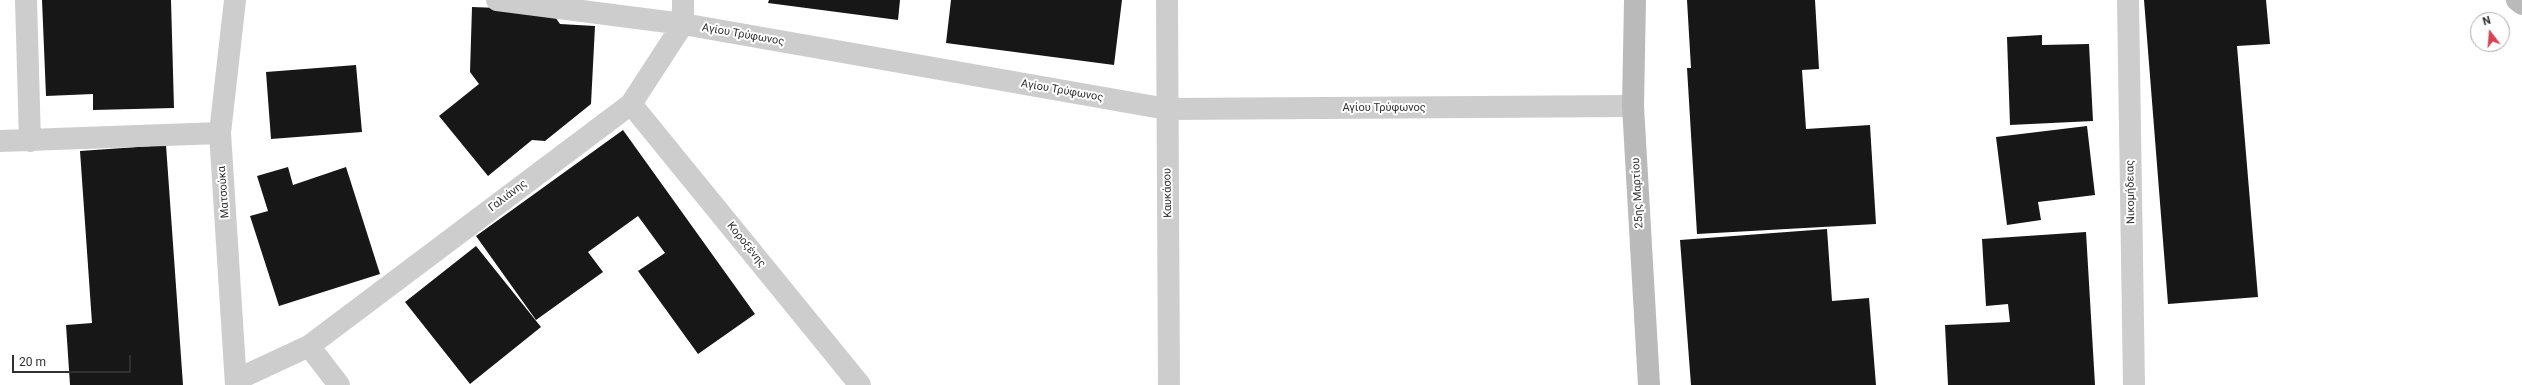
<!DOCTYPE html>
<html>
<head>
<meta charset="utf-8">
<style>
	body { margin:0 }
	#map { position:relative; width:2522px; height:385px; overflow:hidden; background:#fff; font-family:Roboto,sans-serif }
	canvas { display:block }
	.north { position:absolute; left:2470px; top:12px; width:40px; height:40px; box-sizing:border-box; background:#fff; border:1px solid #acacac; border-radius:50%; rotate:344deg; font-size:11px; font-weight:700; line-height:16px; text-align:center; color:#303030 }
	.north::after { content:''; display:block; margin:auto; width:14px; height:18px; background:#d64456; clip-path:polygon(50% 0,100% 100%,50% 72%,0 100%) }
	.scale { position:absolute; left:12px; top:355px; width:119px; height:18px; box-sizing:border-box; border:2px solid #303030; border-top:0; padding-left:5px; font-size:12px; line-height:14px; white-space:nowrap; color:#303030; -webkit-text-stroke:3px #fff; paint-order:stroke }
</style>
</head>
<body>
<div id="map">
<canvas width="2522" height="385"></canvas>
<div class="north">N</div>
<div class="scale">20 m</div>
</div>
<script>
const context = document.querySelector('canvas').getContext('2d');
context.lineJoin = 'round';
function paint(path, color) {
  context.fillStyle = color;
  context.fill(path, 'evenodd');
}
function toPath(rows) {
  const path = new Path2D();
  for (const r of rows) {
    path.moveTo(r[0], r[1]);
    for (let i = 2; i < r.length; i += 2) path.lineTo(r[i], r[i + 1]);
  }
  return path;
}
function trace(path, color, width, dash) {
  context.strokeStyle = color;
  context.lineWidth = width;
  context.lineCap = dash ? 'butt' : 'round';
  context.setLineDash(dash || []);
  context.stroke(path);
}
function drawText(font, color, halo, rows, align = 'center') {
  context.font = font + ' Roboto,sans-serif';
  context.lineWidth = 4;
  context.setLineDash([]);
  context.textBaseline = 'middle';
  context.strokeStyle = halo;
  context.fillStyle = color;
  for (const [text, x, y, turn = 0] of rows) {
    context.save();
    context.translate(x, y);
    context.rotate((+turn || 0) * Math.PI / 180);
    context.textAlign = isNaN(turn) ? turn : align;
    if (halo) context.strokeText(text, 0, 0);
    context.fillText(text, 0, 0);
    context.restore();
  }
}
const building = toPath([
	[42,0,171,0,174,108,93,110,93,94,46,96],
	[769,0,900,0,898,20,768,3],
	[951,0,1122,0,1114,65,946,43],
	[1687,0,1815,0,1819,69,1802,70,1806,129,1870,125,1876,224,1697,234,1687,68,1691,68],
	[2144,0,2266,0,2270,44,2237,46,2258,297,2168,304],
	[472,7,550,10,560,24,595,26,591,104,545,141,532,140,488,176,439,116,479,84,470,72],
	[2042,35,2042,45,2089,44,2093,121,2010,125,2007,37],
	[356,65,362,132,271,139,266,72],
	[2087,126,2095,195,2038,202,2041,220,2007,225,1996,137],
	[623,130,755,314,698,354,638,271,665,253,638,216,588,252,603,272,536,320,476,236],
	[166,145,183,385,70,385,66,325,92,323,80,151],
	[288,167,293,185,346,167,380,274,279,306,250,216,268,211,257,176],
	[1827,229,1832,301,1869,298,1876,385,1691,385,1680,240],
	[2086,232,2095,385,1948,385,1945,325,2010,322,2008,304,1986,306,1982,239],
	[476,246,541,327,470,384,405,302]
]);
const street = toPath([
	[26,0,30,141],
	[235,0,220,133,236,385],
	[497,0,683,24,1167,109,1633,106],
	[1167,0,1169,385],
	[2128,0,2134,385],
	[631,104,860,385],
	[0,141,220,133],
	[309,346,339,385],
	[236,380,309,346,631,104,683,24,683,0]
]);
const secondary = toPath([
	[1635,0,1633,106,1649,385],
	[2517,0,2522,4]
]);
const streetNames = [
	["Αγίου Τρύφωνος",743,35,10],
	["Αγίου Τρύφωνος",1062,91,10],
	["Αγίου Τρύφωνος",1384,108],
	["Ματσούκα",224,192,-94],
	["Νικομήδειας",2131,192,-91],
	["Καυκάσου",1168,193,-91],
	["25ης Μαρτίου",1638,193,-93],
	["Γαλιάνης",508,196,-37],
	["Κοροξένης",746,245,51]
];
paint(building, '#171717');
trace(street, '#cdcdcd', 22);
trace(secondary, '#bababa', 22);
drawText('11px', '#303030', '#fff', streetNames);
</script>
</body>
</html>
